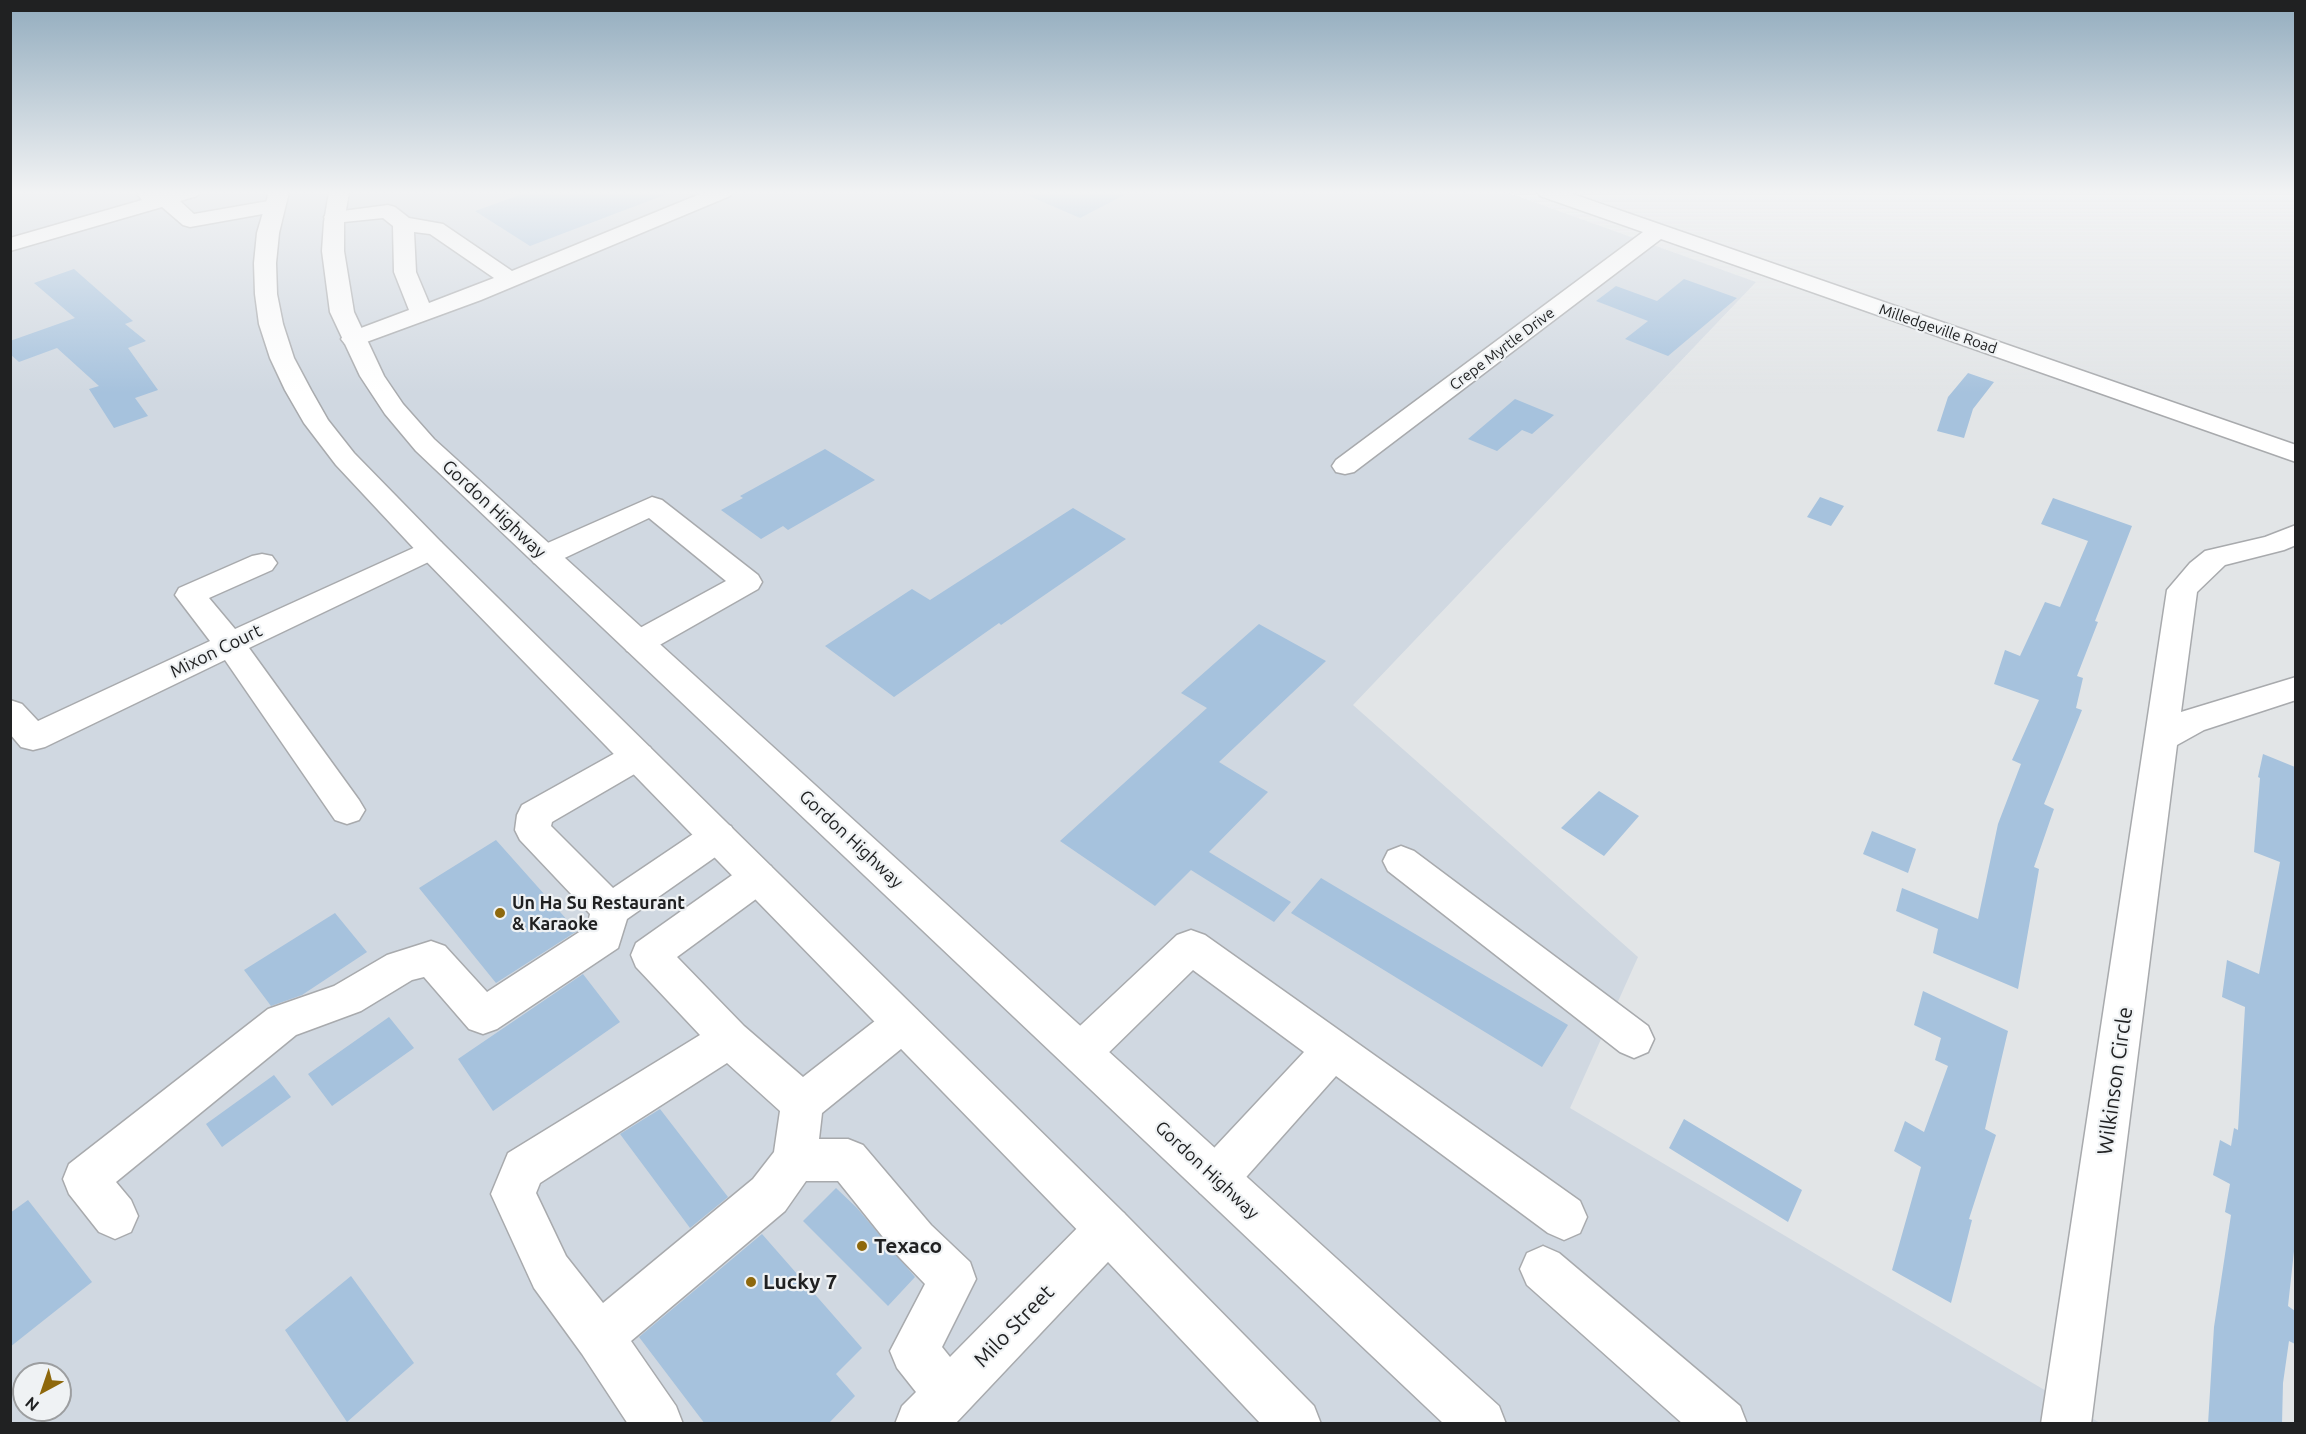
<!DOCTYPE html>
<html>
<head>
<meta charset="utf-8">
<style>
	body { margin:0 }
	#map { position:relative; width:2306px; height:1434px; overflow:hidden; background:#e2e5e7; font-family:Ubuntu,sans-serif }
	canvas { display:block }
	.frame { position:absolute; inset:0; border:12px solid #202122; pointer-events:none }
	.north { position:absolute; left:12px; top:1362px; width:60px; height:60px; box-sizing:border-box; background:#eff2f4; border:2px solid #9c9ea0; border-radius:50%; rotate:220deg; font-size:16px; font-weight:700; line-height:24px; text-align:center; color:#202122 }
	.north::after { content:''; display:block; margin:auto; width:21px; height:27px; background:#8e680c; clip-path:polygon(50% 0,100% 100%,50% 72%,0 100%) }
</style>
</head>
<body>
<div id="map">
<canvas width="2306" height="1434"></canvas>
<div class="frame"></div>
<div class="north">N</div>
</div>
<script>
const context = document.querySelector('canvas').getContext('2d');
context.lineJoin = 'round';
function paint(path, color) {
  context.fillStyle = color;
  context.fill(path, 'evenodd');
}
function toPath(rows) {
  const path = new Path2D();
  for (const r of rows) {
    path.moveTo(r[0], r[1]);
    for (let i = 2; i < r.length; i += 2) path.lineTo(r[i], r[i + 1]);
  }
  return path;
}
function trace(path, color, width, dash) {
  context.strokeStyle = color;
  context.lineWidth = width;
  context.lineCap = dash ? 'butt' : 'round';
  context.setLineDash(dash || []);
  context.stroke(path);
}
function drawText(font, color, halo, rows, align = 'center') {
  context.font = font + ' Ubuntu,sans-serif';
  context.lineWidth = 4.5;
  context.setLineDash([]);
  context.textBaseline = 'middle';
  context.strokeStyle = halo;
  context.fillStyle = color;
  for (const [text, x, y, turn = 0] of rows) {
    context.save();
    context.translate(x, y);
    context.rotate((+turn || 0) * Math.PI / 180);
    context.textAlign = isNaN(turn) ? turn : align;
    if (halo) context.strokeText(text, 0, 0);
    context.fillText(text, 0, 0);
    context.restore();
  }
}
const built = toPath([
	[10,192,1506,192,1756,282,1353,705,1638,957,1570,1108,2100,1423,11,1423],
	[24,1374,60,1374,60,1410,24,1410]
]);
const building = toPath([
	[528,192,667,192,667,194,530,246,475,211],
	[1020,192,1130,192,1080,218],
	[74,269,133,321,125,324,146,341,128,348,158,390,135,398,148,416,114,428,89,389,99,386,57,348,19,362,10,354,10,341,75,318,34,283],
	[1684,279,1737,298,1668,356,1625,339,1648,321,1596,301,1616,286,1657,301],
	[1968,373,1994,382,1973,409,1964,438,1937,431,1948,397],
	[1515,399,1554,415,1532,434,1522,430,1497,451,1468,439],
	[825,449,875,480,788,530,783,526,761,539,721,510,743,498,740,496],
	[1820,497,1844,506,1831,526,1807,517],
	[2053,498,2132,526,2095,621,2098,622,2077,676,2083,678,2076,708,2082,710,2044,804,2054,809,2034,867,2039,869,2018,989,1933,953,1938,929,1896,911,1902,888,1978,919,1998,824,2021,764,2012,760,2039,700,1994,684,2005,650,2020,656,2045,602,2060,607,2088,541,2041,524],
	[1073,508,1126,539,1001,625,999,623,894,697,825,646,912,589,930,600],
	[1259,624,1326,661,1219,762,1268,792,1209,852,1291,902,1274,922,1191,870,1155,906,1060,841,1207,708,1181,693],
	[2263,754,2295,767,2295,1242,2288,1306,2295,1311,2295,1344,2289,1341,2283,1383,2282,1424,2208,1424,2214,1327,2231,1215,2225,1212,2230,1184,2213,1175,2220,1140,2231,1146,2234,1128,2238,1130,2245,1007,2222,997,2227,960,2259,974,2280,862,2254,852,2260,778,2258,777],
	[1599,791,1639,816,1604,856,1561,828],
	[1872,831,1916,849,1908,873,1863,854],
	[496,840,577,931,496,983,419,888],
	[1321,878,1568,1025,1542,1067,1291,913],
	[335,913,367,952,302,995,271,1006,244,970],
	[583,974,620,1022,493,1111,458,1059],
	[1923,991,2008,1031,1985,1129,1996,1135,1969,1219,1972,1220,1951,1303,1892,1270,1921,1167,1894,1151,1905,1121,1924,1132,1948,1066,1935,1060,1941,1038,1914,1025],
	[389,1017,414,1048,332,1106,308,1074],
	[274,1075,291,1097,222,1147,206,1124],
	[660,1109,728,1197,690,1228,620,1134],
	[1684,1119,1802,1190,1788,1222,1669,1148],
	[836,1188,857,1208,915,1277,888,1306,803,1221],
	[28,1200,92,1282,10,1347,10,1213],
	[762,1234,862,1348,836,1374,855,1396,828,1424,705,1424,639,1337],
	[351,1276,414,1363,347,1422,285,1330]
]);
const minor = toPath([
	[140,192,200,192,197,196,180,201,194,214,274,200,281,202,284,206,281,210,274,212,190,227,183,225,162,207,10,251,10,238,142,200,138,195,140,192],
	[705,192,733,192,730,196,481,300,361,344,353,346,345,344,341,339,345,334,409,310,394,272,393,226,383,218,334,223,327,221,324,217,327,213,388,205,395,207,409,218,443,224,512,271,705,192],
	[414,232,430,234,494,278,429,303,416,272,414,232],
	[1537,192,1567,192,2296,445,2296,462,1661,239,1354,472,1345,474,1336,472,1332,466,1336,460,1643,232,1540,196,1537,192],
	[652,497,662,500,758,575,762,582,758,589,649,651,638,654,627,651,622,643,627,635,726,581,649,518,554,563,544,565,534,563,529,556,534,549,652,497],
	[2296,525,2296,545,2284,550,2225,565,2197,592,2181,712,2296,677,2296,700,2204,730,2177,745,2091,1424,2041,1424,2167,590,2190,563,2205,551,2265,537,2296,525],
	[431,540,441,542,445,549,441,556,249,648,359,800,365,810,359,820,347,824,335,820,225,660,45,747,33,750,21,747,10,734,10,700,22,704,38,721,210,641,175,595,179,588,252,556,262,554,272,556,277,563,272,570,209,598,235,629,431,540],
	[638,743,650,747,655,756,650,765,552,822,551,826,613,888,705,826,718,822,731,826,736,836,731,846,627,919,618,948,497,1029,483,1034,469,1029,424,977,412,980,361,1011,296,1035,116,1182,131,1200,138,1216,131,1232,115,1239,99,1232,69,1194,63,1179,69,1164,268,1009,334,986,387,955,431,941,445,946,487,992,587,927,590,914,520,840,515,830,517,815,522,805,626,747,638,743],
	[1401,846,1414,851,1648,1026,1654,1039,1648,1052,1634,1058,1620,1052,1388,871,1383,861,1388,851,1401,846],
	[758,862,771,866,776,877,771,888,677,957,744,1026,803,1077,889,1010,903,1005,917,1010,923,1023,917,1036,822,1113,819,1139,848,1139,863,1145,931,1225,970,1262,976,1279,942,1347,950,1357,1092,1213,1108,1206,1124,1213,1131,1229,1124,1245,955,1424,895,1424,902,1406,916,1392,897,1368,890,1351,925,1284,899,1257,838,1181,806,1181,785,1211,631,1341,676,1406,683,1424,628,1424,582,1354,534,1288,491,1194,508,1153,700,1035,636,967,631,955,636,943,745,866,758,862],
	[727,1063,780,1111,774,1152,753,1179,603,1303,566,1256,536,1193,540,1183,727,1063],
	[1191,930,1205,935,1580,1201,1587,1217,1580,1233,1564,1240,1548,1233,1336,1076,1232,1193,1216,1200,1200,1193,1194,1178,1200,1163,1304,1052,1193,970,1096,1065,1081,1071,1066,1065,1060,1052,1066,1039,1177,935,1191,930],
	[1543,1246,1559,1253,1740,1406,1747,1424,1683,1424,1527,1285,1520,1269,1527,1253,1543,1246]
]);
const highway = toPath([
	[269,192,289,192,279,233,276,263,277,294,283,324,294,358,311,390,328,420,354,453,441,542,1124,1213,1314,1406,1321,1424,1261,1424,1092,1245,421,556,336,465,304,423,285,390,270,358,259,324,255,294,254,263,257,233,269,192],
	[329,192,349,192,344,222,344,251,354,312,384,376,403,404,434,439,1499,1406,1506,1424,1444,1424,416,451,385,414,360,376,330,312,322,251,324,222,329,192]
]);
const markers = [
	[500,913,6,"#8e680c"],
	[862,1246,6,"#8e680c"],
	[751,1282,6,"#8e680c"]
];
const farStreetnames = [
	["Milledgeville Road",1938,329,19],
	["Crepe Myrtle Drive",1502,349,-37]
];
const streetNames = [
	["Gordon Highway",494,509,43],
	["Mixon Court",216,651,-26],
	["Gordon Highway",851,839,43],
	["Gordon Highway",1207,1170,43]
];
const poiNames = [
	["Un Ha Su Restaurant",512,903],
	["& Karaoke",512,924]
];
const nearStreetnames = [
	["Wilkinson Circle",2115,1081,-82],
	["Milo Street",1014,1326,-46]
];
const nearPoinames = [
	["Texaco",874,1246],
	["Lucky 7",763,1282]
];
paint(built, '#d0d8e1');
paint(building, '#a6c2dd');
trace(minor, '#a8aaad', 3);
trace(highway, '#a8aaad', 3);
paint(minor, '#fff');
paint(highway, '#fff');
const sky = context.createLinearGradient(0, 0, 0, 393);
sky.addColorStop(0, '#92acbe');
sky.addColorStop(0.49, '#f2f3f4');
sky.addColorStop(1, '#f2f3f400');
context.fillStyle = sky;
context.fillRect(0, 0, 2306, 393);
for (const [x, y, r, color] of markers) {
  const dot = new Path2D();
  dot.arc(x, y, r, 0, 2 * Math.PI);
  context.fillStyle = color;
  context.fill(dot);
  trace(dot, '#eff2f4', 2);
}
drawText('15px', '#202122', '#eff2f4', farStreetnames);
drawText('18px', '#202122', '#eff2f4', streetNames);
drawText('bold 18px', '#202122', '#eff2f4', poiNames, 'left');
drawText('21px', '#202122', '#eff2f4', nearStreetnames);
drawText('bold 21px', '#202122', '#eff2f4', nearPoinames, 'left');
</script>
</body>
</html>
